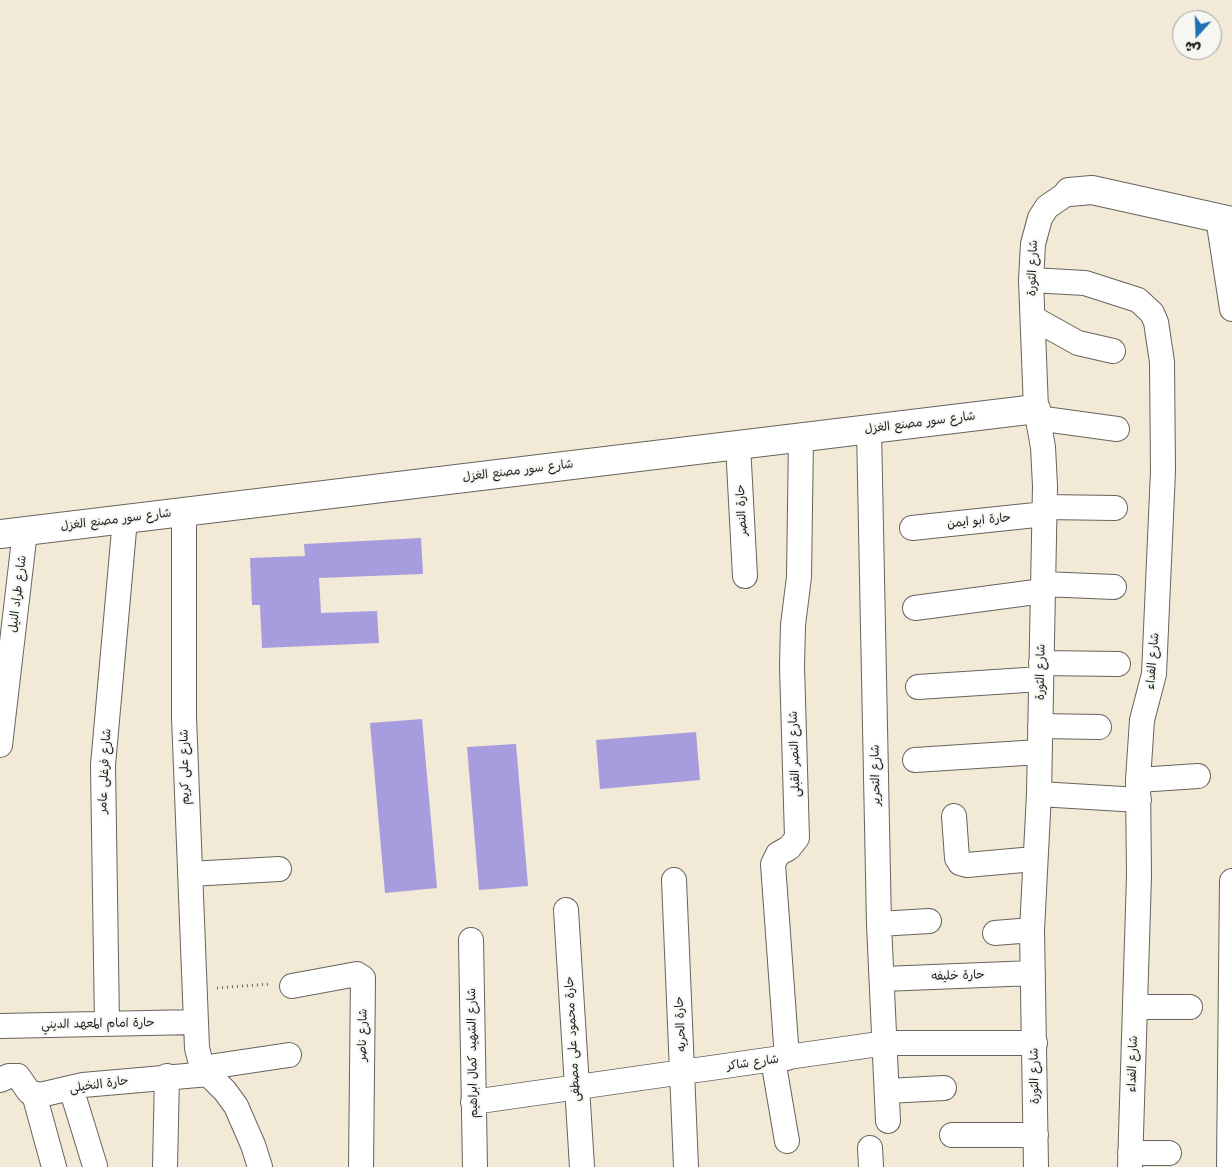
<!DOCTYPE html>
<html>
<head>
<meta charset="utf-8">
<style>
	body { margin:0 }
	#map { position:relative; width:1232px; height:1167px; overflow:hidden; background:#f2e9d6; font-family:"Shantell Sans","Playpen Sans Arabic",sans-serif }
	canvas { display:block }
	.north { position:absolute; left:1172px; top:10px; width:50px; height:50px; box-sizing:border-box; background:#f6f6f2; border:1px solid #9f9f9c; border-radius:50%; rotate:200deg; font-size:14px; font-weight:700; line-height:20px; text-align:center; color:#1c1c1c }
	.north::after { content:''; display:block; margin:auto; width:18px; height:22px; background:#1f6fb2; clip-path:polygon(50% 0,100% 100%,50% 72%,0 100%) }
</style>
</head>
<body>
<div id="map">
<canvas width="1232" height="1167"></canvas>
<div class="north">ش</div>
</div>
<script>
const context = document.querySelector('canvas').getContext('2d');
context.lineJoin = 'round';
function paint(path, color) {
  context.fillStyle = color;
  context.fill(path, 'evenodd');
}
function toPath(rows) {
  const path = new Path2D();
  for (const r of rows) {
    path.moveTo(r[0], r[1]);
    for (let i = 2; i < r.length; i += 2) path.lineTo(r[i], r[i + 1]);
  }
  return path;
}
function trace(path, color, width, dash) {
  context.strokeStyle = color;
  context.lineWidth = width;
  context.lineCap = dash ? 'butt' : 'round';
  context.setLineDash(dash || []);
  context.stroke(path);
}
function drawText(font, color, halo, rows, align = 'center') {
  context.font = font + ' "Shantell Sans","Playpen Sans Arabic",sans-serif';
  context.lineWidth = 4;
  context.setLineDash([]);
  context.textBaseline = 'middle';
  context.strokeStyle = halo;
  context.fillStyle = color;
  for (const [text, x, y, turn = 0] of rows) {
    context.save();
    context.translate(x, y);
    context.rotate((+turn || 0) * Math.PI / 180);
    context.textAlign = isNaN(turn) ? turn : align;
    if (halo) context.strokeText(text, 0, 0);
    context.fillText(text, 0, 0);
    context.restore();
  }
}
const building = toPath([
	[421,538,423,574,319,578,321,613,377,611,379,643,262,648,260,605,252,605,250,558,305,556,304,544],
	[422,719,437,888,385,893,370,723],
	[696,732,700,780,600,789,596,740],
	[516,744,528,886,479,890,467,747]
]);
const path = toPath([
	[217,988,270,984]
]);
const minor = toPath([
	[1218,218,1232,309],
	[1031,280,1085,283,1138,300,1152,313,1156,322,1162,362,1163,471,1154,674,1142,720,1138,780,1139,876,1130,1167],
	[1033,318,1078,343,1113,351],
	[1037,418,1117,429],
	[869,429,879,924,888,1121],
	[738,445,745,576],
	[1045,507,1115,508],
	[184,512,184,717,197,1048,202,1068,225,1091,236,1106,253,1145,260,1167],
	[912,528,1045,514],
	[1043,584,1114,587],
	[915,608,1043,591],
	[1041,663,1118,664],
	[918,687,1041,679],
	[1040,726,1099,727],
	[0,745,25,531],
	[915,760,1039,752],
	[1138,780,1198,776],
	[1039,794,1139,800],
	[954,816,957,858,960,863,967,865,1034,859],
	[190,874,279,869],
	[674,880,686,1167],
	[566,910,582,1167],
	[879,924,929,921],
	[995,933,1032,930],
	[471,940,475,1167],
	[883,979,1033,973],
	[292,986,357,974,363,978,361,1167],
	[1135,1007,1190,1007],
	[107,1024,103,765,125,519],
	[0,1026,196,1022],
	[787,1058,773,864,778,854,789,848,797,838,792,666,793,625,799,577,801,438],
	[773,1060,787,1141],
	[202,1068,289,1055],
	[0,1080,9,1076,18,1076,29,1092,40,1095,83,1085,209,1074],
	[71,1088,95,1166],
	[887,1091,944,1088],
	[34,1094,54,1167],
	[473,1102,886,1043,1035,1043],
	[952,1135,1036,1135],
	[870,1148,871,1167],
	[1130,1153,1169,1153],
	[165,1167,167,1076],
	[1036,1167,1032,930,1039,794,1045,486,1043,447,1036,409,1031,280,1033,244,1040,218,1047,207,1069,192],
	[1229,1167,1232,881]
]);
const tertiary = toPath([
	[1069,192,1092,190,1232,221],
	[0,534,1036,409]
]);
const streetNames = [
	["شارع الثورة",1033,268,-88],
	["شارع سور مصنع الغزل",920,423,-7],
	["شارع سور مصنع الغزل",518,471,-7],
	["حارة النصر",742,510,-93],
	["شارع سور مصنع الغزل",116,520,-7],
	["حارة ابو ايمن",979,521,-6],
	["شارع طراد النيل",18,594,-83],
	["شارع الفداء",1153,661,-85],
	["شارع الثورة",1041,672,-89],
	["شارع النصر القبلى",795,754,-92],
	["شارع على كريم",185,767,-91],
	["شارع فرغلى عامر",105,771,-87],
	["شارع التحرير",876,775,-91],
	["حارة خليفه",958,976,-2],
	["حارة امام المعهد الديني",98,1024,-1],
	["حارة الحريه",681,1024,-93],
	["شارع ناصر",363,1035,-89],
	["حارة محمود على مصطفى",573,1039,-93],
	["شارع الشهيد كمال ابراهيم",473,1053,-91],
	["شارع شاكر",753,1063,-8],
	["شارع الفداء",1133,1064,-88],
	["شارع الثورة",1035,1076,-91],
	["حارة النخيلى",99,1085,-8]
];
paint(building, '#a79cde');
trace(minor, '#67645d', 26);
trace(tertiary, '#67645d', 30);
trace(path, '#67645d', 3, [1, 4]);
trace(minor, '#fff', 24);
trace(tertiary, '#fff', 28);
drawText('12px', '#1c1c1c', '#f6f6f2', streetNames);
</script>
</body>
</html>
